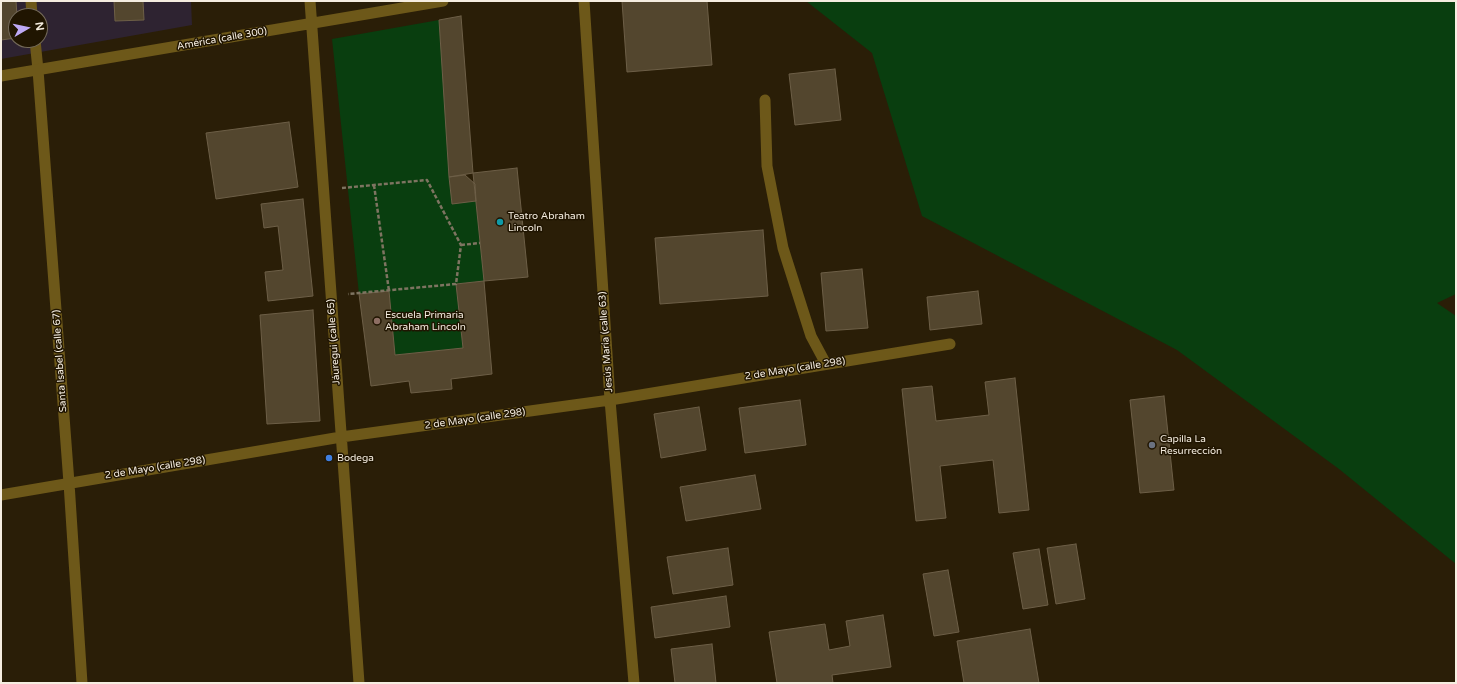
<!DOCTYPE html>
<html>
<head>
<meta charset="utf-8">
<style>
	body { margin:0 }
	#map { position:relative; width:1457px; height:684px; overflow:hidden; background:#2a1e07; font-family:"Varela Round",sans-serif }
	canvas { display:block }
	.frame { position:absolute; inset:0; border:2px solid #f5ede0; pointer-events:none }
	.north { position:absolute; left:8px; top:8px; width:40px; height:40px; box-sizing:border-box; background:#201501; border:1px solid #756b5a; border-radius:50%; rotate:81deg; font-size:11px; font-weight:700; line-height:16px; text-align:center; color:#f5ede0 }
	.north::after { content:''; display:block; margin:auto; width:14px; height:18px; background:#bea9f5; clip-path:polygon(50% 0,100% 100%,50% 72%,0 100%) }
</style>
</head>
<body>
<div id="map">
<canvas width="1457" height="684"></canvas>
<div class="frame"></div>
<div class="north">N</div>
</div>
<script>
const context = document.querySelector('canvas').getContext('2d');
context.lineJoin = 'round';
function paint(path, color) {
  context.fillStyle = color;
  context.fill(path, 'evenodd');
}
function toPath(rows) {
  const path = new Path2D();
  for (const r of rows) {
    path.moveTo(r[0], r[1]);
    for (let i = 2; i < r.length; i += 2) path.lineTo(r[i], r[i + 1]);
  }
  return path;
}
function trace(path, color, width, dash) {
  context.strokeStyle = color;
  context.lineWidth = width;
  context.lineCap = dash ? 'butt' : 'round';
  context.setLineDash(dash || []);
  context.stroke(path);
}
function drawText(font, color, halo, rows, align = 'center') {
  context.font = font + ' "Varela Round",sans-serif';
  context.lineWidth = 3;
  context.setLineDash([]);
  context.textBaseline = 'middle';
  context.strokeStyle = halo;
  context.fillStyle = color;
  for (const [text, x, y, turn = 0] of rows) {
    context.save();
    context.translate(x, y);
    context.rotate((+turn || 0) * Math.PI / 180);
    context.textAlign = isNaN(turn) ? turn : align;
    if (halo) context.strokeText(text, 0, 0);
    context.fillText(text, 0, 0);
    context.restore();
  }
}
const medical = toPath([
	[1,1,191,1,192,25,1,59],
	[16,16,40,16,40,40,16,40]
]);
const green = toPath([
	[806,1,1456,1,1456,294,1437,303,1456,316,1456,564,1339,469,1177,350,922,216,872,53],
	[439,20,452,204,476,201,484,281,456,284,463,348,395,355,389,291,359,294,332,39]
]);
const building = toPath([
	[1,1,16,1,17,16,16,16,16,38,1,40,1,1],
	[114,1,143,1,144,20,115,21,114,1],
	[622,1,707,1,712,65,627,72,622,1],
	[461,16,473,173,449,177,439,20,461,16],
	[835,69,841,120,795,125,789,74,835,69],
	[289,122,298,187,216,199,206,133,289,122],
	[517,168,528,277,484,281,473,173,517,168],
	[465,175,475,184,476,201,452,204,449,177,465,175],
	[303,199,313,296,268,301,265,272,283,270,278,226,264,228,261,204,303,199],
	[763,230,768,296,660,304,655,238,763,230],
	[862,269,868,328,826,331,821,273,862,269],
	[484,281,492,374,451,379,452,389,411,393,409,381,371,386,359,294,389,291,395,355,463,348,456,284,484,281],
	[978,291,982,324,930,330,927,297,978,291],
	[313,310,320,421,267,424,260,315,313,310],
	[1015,378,1029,510,999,513,993,460,940,466,946,518,916,521,902,389,932,386,936,421,989,415,985,382,1015,378],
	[1164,396,1174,490,1140,493,1130,400,1164,396],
	[800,400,806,445,745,453,739,408,800,400],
	[699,407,706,450,661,458,654,414,699,407],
	[755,475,761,509,686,521,680,487,755,475],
	[1076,544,1085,599,1056,604,1047,548,1076,544],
	[728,548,733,585,673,594,667,557,728,548],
	[1039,549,1048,605,1023,609,1013,553,1039,549],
	[948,570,959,632,934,636,923,574,948,570],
	[726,596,730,627,655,638,651,607,726,596],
	[883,615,891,667,832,675,833,683,777,683,769,632,825,624,829,650,850,646,846,621,883,615],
	[1030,629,1039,683,964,683,957,641,1030,629],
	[712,644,716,683,675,683,671,649,712,644]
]);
const path = toPath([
	[374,185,389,291],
	[342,188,427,180,461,245,456,284,348,294],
	[461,245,480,243]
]);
const service = toPath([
	[31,1,32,16],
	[35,40,38,70]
]);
const minor = toPath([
	[310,1,359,683],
	[584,1,610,400,634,683],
	[38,70,69,483,82,683],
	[1,76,443,1],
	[765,100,767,166,783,248,811,336,826,364],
	[1,495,341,437,610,400,950,344]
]);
const markers = [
	[500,222,4,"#0f9aa8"],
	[377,321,4,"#8d6e63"],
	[1152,445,4,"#6b7280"],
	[329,458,4,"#3f7fe0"]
];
const streetNames = [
	["América (calle 300)",222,39,-10],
	["Jáuregui (calle 65)",334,342,-94],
	["Jesús María (calle 63)",606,342,-94],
	["Santa Isabel (calle 67)",60,361,-94],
	["2 de Mayo (calle 298)",795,369,-9],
	["2 de Mayo (calle 298)",475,419,-8],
	["2 de Mayo (calle 298)",155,468,-9]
];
const poiNames = [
	["Teatro Abraham",508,216],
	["Lincoln",508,228],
	["Escuela Primaria",385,315],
	["Abraham Lincoln",385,327],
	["Capilla La",1160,439],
	["Resurrección",1160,451],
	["Bodega",337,458]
];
paint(medical, '#2e2331');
paint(green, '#093e0f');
paint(building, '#53462e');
trace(building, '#6d5f47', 1);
trace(path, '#7e7461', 2.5, [4, 2]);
trace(service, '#6d5819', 11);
trace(minor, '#6d5819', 11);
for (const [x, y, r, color] of markers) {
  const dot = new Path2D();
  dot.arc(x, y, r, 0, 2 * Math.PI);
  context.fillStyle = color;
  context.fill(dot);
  trace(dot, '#201501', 1.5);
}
drawText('10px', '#f5ede0', '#201501', streetNames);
drawText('10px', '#f5ede0', '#201501', poiNames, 'left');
</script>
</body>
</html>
